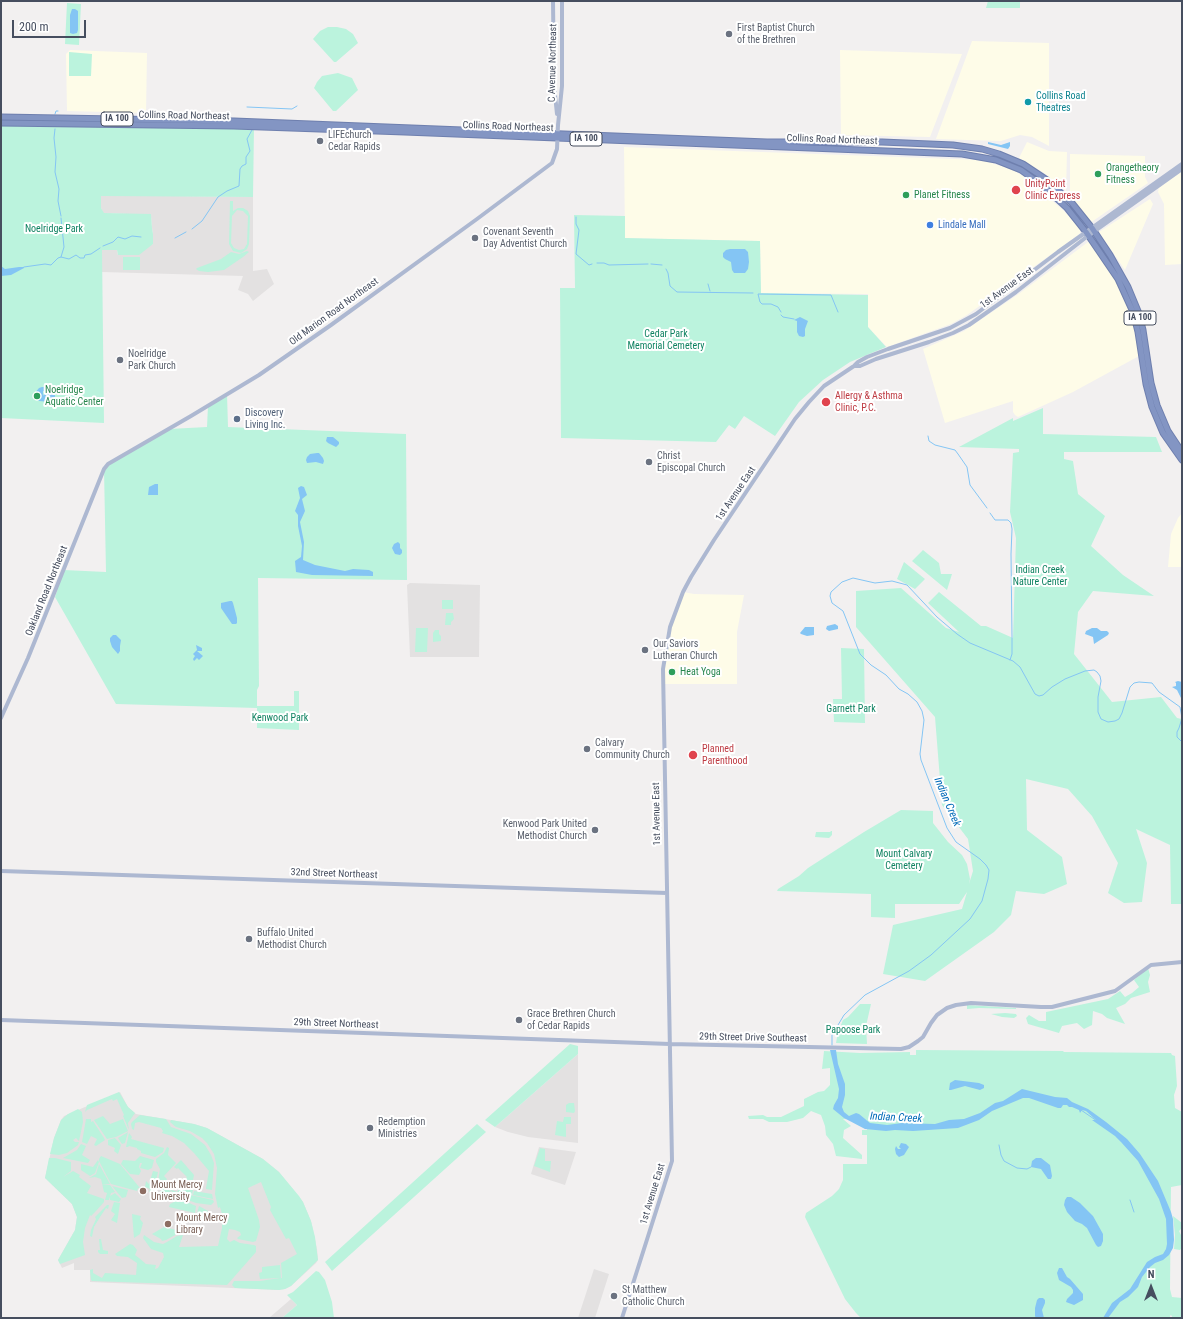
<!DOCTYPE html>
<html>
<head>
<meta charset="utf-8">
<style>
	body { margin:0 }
	#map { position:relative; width:1183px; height:1319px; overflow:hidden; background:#f2f0f0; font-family:"Roboto Condensed",sans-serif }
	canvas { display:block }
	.frame { position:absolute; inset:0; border:2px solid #464e5f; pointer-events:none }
	.north { position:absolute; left:1131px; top:1267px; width:40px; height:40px; -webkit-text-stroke:3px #fff; paint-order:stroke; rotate:0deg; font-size:11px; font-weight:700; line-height:16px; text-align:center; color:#464e5f }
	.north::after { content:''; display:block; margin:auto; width:14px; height:18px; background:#464e5f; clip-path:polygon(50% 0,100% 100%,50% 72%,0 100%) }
	.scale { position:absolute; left:12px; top:20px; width:74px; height:18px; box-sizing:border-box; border:2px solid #464e5f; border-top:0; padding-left:5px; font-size:12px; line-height:14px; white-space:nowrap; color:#464e5f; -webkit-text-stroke:3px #fff; paint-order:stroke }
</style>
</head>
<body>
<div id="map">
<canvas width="1183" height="1319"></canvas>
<div class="frame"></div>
<div class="north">N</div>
<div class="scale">200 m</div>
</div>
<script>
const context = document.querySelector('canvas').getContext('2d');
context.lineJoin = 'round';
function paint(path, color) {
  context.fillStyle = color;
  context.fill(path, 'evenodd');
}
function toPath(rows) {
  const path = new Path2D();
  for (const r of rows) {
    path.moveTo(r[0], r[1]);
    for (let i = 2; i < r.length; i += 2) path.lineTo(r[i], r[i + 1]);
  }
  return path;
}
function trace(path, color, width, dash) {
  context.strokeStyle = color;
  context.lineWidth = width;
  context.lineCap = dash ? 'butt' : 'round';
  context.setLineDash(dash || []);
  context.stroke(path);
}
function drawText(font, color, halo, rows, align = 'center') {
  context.font = font + ' "Roboto Condensed",sans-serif';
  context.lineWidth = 4;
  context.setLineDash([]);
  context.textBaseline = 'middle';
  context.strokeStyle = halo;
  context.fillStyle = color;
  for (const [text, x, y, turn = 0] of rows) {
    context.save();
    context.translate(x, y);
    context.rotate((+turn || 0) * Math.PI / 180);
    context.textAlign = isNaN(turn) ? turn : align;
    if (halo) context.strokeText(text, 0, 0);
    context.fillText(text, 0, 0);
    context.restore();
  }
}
const commercial = toPath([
	[972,41,1049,43,1049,146,1032,137,1020,135,1001,141,936,139],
	[70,50,147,53,146,113,67,111,66,54],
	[840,50,962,54,930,137,841,135],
	[1027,142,1049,151,1067,152,1066,191,1044,173,1019,158],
	[624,147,982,160,1013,170,1026,178,1064,211,1080,229,1080,233,1078,235,967,315,951,324,887,347,868,327,868,294,761,293,760,241,625,238],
	[1070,154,1145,156,1145,177,1148,183,1090,223,1070,198],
	[1182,171,1182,264,1165,265,1164,204,1158,192,1159,188],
	[1150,199,1153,204,1125,270,1099,232],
	[1088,242,1091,243,1112,272,1121,289,1130,311,1133,323,1139,356,1073,392,1018,417,1015,415,1013,412,1013,401,945,423,923,349,964,331,1020,293],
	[1182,513,1182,567,1168,567,1171,534,1178,518],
	[683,592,694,594,744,595,737,632,737,684,663,684,667,640]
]);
const education = toPath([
	[101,195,253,197,253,271,267,269,274,284,253,301,248,294,238,290,243,276,102,272,102,250,117,250,118,255,153,244,153,234,152,228,151,215,103,213,101,208],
	[410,583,480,585,479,657,410,657,407,585],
	[578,1054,578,1143,528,1137,508,1132,495,1127],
	[120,1092,128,1107,136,1114,194,1124,207,1128,263,1159,279,1172,303,1202,311,1221,317,1249,318,1260,316,1263,291,1286,285,1289,279,1290,90,1282,90,1270,74,1270,74,1263,62,1268,58,1260,75,1230,77,1217,72,1204,45,1178,54,1138,61,1120,64,1116],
	[539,1147,576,1152,565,1185,531,1174],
	[594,1269,609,1274,595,1318,578,1318],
	[291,1299,297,1305,282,1318,269,1318]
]);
const green = toPath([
	[988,1,1020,1,1020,8,986,8],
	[67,3,81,4,79,45,65,44],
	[328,27,337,27,346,29,353,34,358,43,336,62,334,62,313,39,320,31],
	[69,52,92,54,91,76,69,76],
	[338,73,352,78,358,90,336,111,333,111,314,88,317,82,322,76],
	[1,123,254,127,253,197,101,196,101,208,104,213,151,214,152,228,153,234,153,244,139,255,118,255,117,250,102,250,104,423,1,418],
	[230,201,233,201,233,211,238,208,243,208,248,211,250,216,249,244,247,249,241,253,233,251,229,244],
	[237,210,243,211,248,216,247,244,244,249,239,250,234,248,231,243,232,216],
	[574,215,625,216,625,238,760,241,761,293,868,295,868,327,886,347,850,362,823,380,799,402,775,436,744,416,735,429,729,425,716,442,561,438,560,288,575,288],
	[247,251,249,252,243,257,224,270,208,272,199,271,196,269,197,268,221,259,231,252,239,254],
	[123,257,140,257,140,270,123,270],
	[227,394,228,427,406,434,407,580,258,578,259,686,257,690,257,706,294,706,294,691,299,691,299,730,257,728,257,708,116,704,55,597,64,570,106,572,104,469,108,464,169,429,207,427,208,406],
	[1043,408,1043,434,1156,437,1162,452,1064,452,1064,459,1073,461,1078,494,1105,516,1091,546,1123,575,1154,596,1093,591,1078,612,1074,654,1112,702,1161,697,1177,718,1182,719,1182,904,1171,904,1170,845,1136,829,1147,863,1142,902,1124,903,1108,893,1118,863,1092,816,1068,789,1026,779,1027,830,1062,857,1067,884,1044,894,1016,891,1011,915,994,932,925,981,883,974,893,925,962,909,967,892,959,904,895,904,895,918,871,917,871,894,777,891,778,889,799,876,808,868,864,832,901,810,933,811,933,823,948,842,962,855,967,864,970,879,969,884,973,871,968,839,942,805,935,717,856,627,856,591,901,588,946,628,959,632,928,603,939,592,981,626,986,626,1013,638,1016,538,1010,512,1013,453,1019,452,1019,449,959,447,1013,418,1013,421],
	[923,550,939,563,941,574,952,574,947,590,912,561],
	[904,562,925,579,915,589,897,579],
	[442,600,453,600,453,609,442,609],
	[446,613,453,613,454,619,451,622,451,625,445,625],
	[416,628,428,628,427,652,415,652],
	[435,630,439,630,439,634,441,636,441,641,433,642,433,633],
	[841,648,864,649,865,723,834,722,833,699,842,699],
	[831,831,832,831,832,835,829,838,815,837,816,832,830,832],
	[1148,968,1150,975,1148,982,1150,992,1131,998,1125,1004,1116,1008,1125,1024,1107,1018,1102,1014,1093,1011,1092,1025,1084,1029,1077,1023,1062,1026,1059,1033,1028,1024,1026,1018,1029,1015,1039,1021,1046,1021,1046,1012,1108,999,1120,991,1125,997,1132,993,1139,987,1134,980],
	[860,1004,871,1004,866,1026,867,1044,836,1043,838,1032,843,1020,848,1017],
	[967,1005,1016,1008,1016,1009,979,1008,967,1009],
	[1005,1013,1016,1014,1017,1016,1014,1018,1002,1017,991,1014],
	[570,1044,578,1046,578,1054,495,1127,485,1120],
	[916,1050,1063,1051,1064,1052,1171,1053,1172,1055,1175,1056,1177,1086,1174,1095,1175,1108,1182,1112,1182,1185,1171,1187,1171,1183,1170,1289,1172,1297,1182,1298,1182,1318,1173,1318,1171,1315,1170,1316,1170,1318,861,1318,856,1313,845,1299,805,1217,806,1213,832,1196,839,1189,843,1180,843,1164,867,1164,867,1135,862,1135,862,1130,867,1130,867,1120,843,1119,851,1126,844,1130,843,1138,862,1155,862,1159,836,1156,833,1144,826,1135,825,1126,821,1115,811,1111,803,1118,787,1122,769,1122,763,1119,749,1119,748,1116,763,1115,767,1117,781,1117,804,1106,804,1099,818,1092,824,1091,830,1085,830,1068,822,1069,824,1051,860,1053,910,1052,910,1055,916,1055],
	[119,1092,128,1107,135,1113,128,1123,129,1130,123,1116,124,1115,117,1099,113,1101,112,1099,87,1110,85,1112,87,1105],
	[569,1103,574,1103,575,1111,574,1113,566,1112,566,1105],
	[78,1109,82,1112,83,1122,79,1141,76,1138,73,1140,75,1142,79,1142,78,1145,67,1153,59,1155,50,1154,54,1138,61,1120,68,1114],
	[140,1115,166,1119,171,1127,191,1134,205,1145,211,1155,214,1163,212,1190,206,1189,206,1188,209,1171,194,1153,184,1143,172,1136,162,1133,163,1131,161,1128,139,1122,135,1123,134,1130,132,1129,131,1124,132,1122],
	[103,1116,110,1124,123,1119,128,1131,116,1137,107,1139,94,1120],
	[564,1117,571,1117,571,1124,566,1124,566,1137,555,1135,557,1121,563,1122],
	[86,1119,91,1119,91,1122,93,1121,104,1138,105,1140,96,1146,94,1145,97,1139,91,1136,87,1144,82,1142],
	[171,1120,194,1124,207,1128,263,1159,279,1172,299,1196,303,1202,311,1221,315,1237,318,1260,291,1286,285,1289,279,1290,235,1288,232,1285,234,1281,260,1281,280,1278,260,1279,259,1273,262,1272,262,1267,280,1265,281,1278,282,1278,281,1263,297,1254,289,1238,286,1239,270,1210,271,1207,261,1182,248,1188,259,1220,260,1227,256,1241,253,1242,238,1239,237,1238,241,1235,240,1232,235,1230,229,1229,227,1239,230,1242,234,1240,240,1243,254,1245,256,1246,256,1252,227,1285,148,1283,92,1281,91,1280,90,1270,93,1269,93,1273,102,1278,105,1273,136,1275,137,1263,128,1257,117,1256,115,1254,130,1244,133,1245,137,1250,135,1255,139,1258,146,1264,156,1265,155,1269,158,1268,164,1257,163,1253,151,1249,143,1238,144,1235,154,1242,163,1244,167,1242,177,1236,183,1235,179,1247,218,1246,222,1228,222,1214,220,1207,218,1208,215,1194,217,1168,214,1154,207,1143,202,1138,190,1131,176,1127,170,1122],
	[477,1124,486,1132,332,1271,325,1262],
	[128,1132,125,1143,122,1144,118,1138],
	[129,1133,132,1137,131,1139,164,1148,163,1152,155,1157,141,1153,141,1151,137,1149,137,1148,129,1146,128,1147,126,1147],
	[115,1138,121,1145,118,1154,114,1151,115,1148,108,1145,108,1140],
	[81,1144,86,1146,82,1155,90,1160,88,1163,63,1158,77,1150],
	[167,1147,169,1148,168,1155,176,1163,164,1176,167,1179,165,1182,169,1186,157,1187,160,1169,156,1162,156,1159,164,1153],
	[540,1148,545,1149,545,1161,551,1161,550,1172,534,1166],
	[101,1156,120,1164,140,1188,138,1188,137,1191,111,1184,99,1161,99,1159],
	[140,1156,154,1160,152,1168,148,1170,140,1168,142,1163,140,1163,139,1167,141,1171,139,1175,130,1174,121,1164,123,1160,135,1161],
	[49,1158,55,1158,71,1162,71,1171,63,1177,73,1171,80,1175,79,1177,91,1186,87,1193,104,1199,104,1202,96,1211,91,1216,90,1215,85,1228,83,1242,85,1255,60,1264,58,1260,75,1230,77,1217,72,1204,45,1178],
	[98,1160,99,1162,95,1173,90,1176,81,1170,81,1164,93,1167],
	[181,1160,194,1175,191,1190,193,1190,192,1195,184,1193,176,1195,169,1189,177,1192,179,1189,179,1186,187,1177,178,1168,177,1169,174,1167],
	[99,1164,110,1184,102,1184,110,1185,115,1192,111,1193,109,1200,105,1200,107,1193,104,1192,101,1179,95,1177,89,1178,96,1174],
	[153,1171,158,1172,154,1190,151,1192,149,1192,150,1189,145,1187,146,1181,149,1184],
	[112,1186,128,1190,126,1197,122,1198],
	[160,1188,167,1188,175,1196,169,1199,159,1197,161,1193,159,1193,163,1189],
	[194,1191,212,1194,213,1199,193,1195],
	[115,1193,121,1199,119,1202,110,1200,110,1196],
	[186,1194,213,1200,214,1202,211,1205,196,1203,177,1196],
	[180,1199,196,1206,195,1213,169,1207,170,1204,174,1202,175,1200],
	[114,1202,120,1203,117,1223,111,1220,115,1214,111,1211],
	[107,1205,109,1205,108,1209,106,1208,100,1217,94,1227,92,1237,90,1236,91,1230,96,1219,95,1217],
	[199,1206,208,1211,208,1213,206,1213,204,1219,196,1217],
	[132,1214,141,1216,140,1219,143,1223,140,1234,134,1238],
	[1173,1216,1182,1223,1182,1228,1179,1231,1182,1237,1182,1248,1180,1250,1174,1249,1175,1235],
	[164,1227,189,1233,189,1235,179,1233,166,1240,162,1241,161,1239,152,1234],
	[99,1239,101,1239,103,1250,108,1251,108,1254,100,1254,98,1252,98,1250,100,1250],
	[316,1271,319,1272,325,1280,332,1302,334,1318,282,1318,297,1305,287,1295,293,1292]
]);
const water = toPath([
	[72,9,75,9,78,11,78,30,77,33,73,34,70,33,70,15],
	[988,142,1001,145,1010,142,1010,146,1008,149,988,144],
	[730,249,745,249,748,252,749,262,748,269,745,273,734,273,732,270,731,262,725,259,723,257,723,253,726,250],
	[1,266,5,269,19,267,24,267,24,268,11,275,1,276],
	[800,317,808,321,805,329,805,336,803,337,799,336,797,332,797,321,794,320],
	[42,387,47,387,47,391,43,391,43,396,44,394,55,394,55,399,51,399,51,402,39,401,35,397,35,393,39,388],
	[327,437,333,437,339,442,339,444,336,447,328,443,326,441],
	[317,453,319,453,323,458,324,461,323,464,316,462,307,463,306,460,307,457,310,454],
	[155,484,158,484,158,495,148,495,149,487],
	[301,486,304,487,307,495,302,499,305,511,300,522,304,542,303,560,315,565,345,571,353,569,369,570,373,572,373,576,312,575,296,572,295,561,301,557,302,546,298,526,298,515,295,511,300,498,298,488],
	[398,542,400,544,400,548,402,550,402,553,400,555,395,554,392,548,394,544],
	[230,601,232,601,233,603,237,618,237,623,236,624,232,624,221,608,221,603],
	[835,624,838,626,838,629,829,631,826,629,827,626],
	[805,627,814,627,814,635,807,636,801,634,800,633],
	[1092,628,1097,628,1101,631,1107,631,1109,633,1108,635,1094,644,1093,637,1085,634,1086,631],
	[113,635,116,635,121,640,120,646,120,651,118,654,112,647,110,641,110,638],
	[196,645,202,648,202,651,197,651,203,656,199,660,197,658,194,661,193,659,195,656,193,654,197,650],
	[1178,681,1182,682,1182,700,1177,690,1172,687,1176,686,1176,683,1175,682],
	[830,1050,836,1050,838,1064,845,1084,845,1095,842,1107,844,1112,849,1116,856,1113,859,1114,870,1123,887,1125,902,1123,935,1124,949,1120,964,1119,980,1113,995,1103,1003,1101,1022,1089,1055,1097,1067,1098,1072,1102,1088,1109,1106,1122,1127,1139,1140,1154,1158,1181,1171,1212,1173,1219,1174,1240,1173,1248,1169,1255,1163,1260,1155,1263,1150,1267,1142,1277,1138,1287,1128,1297,1120,1302,1108,1318,1103,1318,1112,1303,1130,1289,1147,1262,1155,1257,1163,1254,1166,1249,1167,1244,1166,1219,1159,1199,1138,1161,1121,1142,1115,1136,1092,1120,1096,1120,1086,1111,1082,1110,1080,1113,1079,1110,1072,1107,1069,1107,1067,1105,1063,1105,1061,1108,1058,1108,1029,1098,1023,1098,992,1111,979,1120,958,1128,913,1131,895,1130,886,1131,865,1129,844,1118,833,1109,834,1105,838,1098,839,1089],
	[955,1080,979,1083,984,1085,984,1088,980,1090,965,1086,951,1090,949,1090,950,1083],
	[901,1143,906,1144,909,1147,904,1155,899,1157,896,1154,895,1149,896,1146,898,1149,901,1149,899,1147],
	[1036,1158,1041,1158,1050,1165,1052,1176,1051,1179,1048,1179,1041,1169,1031,1167,1032,1161],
	[1067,1197,1071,1197,1080,1203,1093,1216,1103,1234,1103,1241,1101,1246,1098,1247,1096,1245,1087,1228,1082,1224,1075,1221,1067,1212,1064,1205,1065,1200],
	[1059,1268,1062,1268,1067,1277,1070,1279,1083,1294,1083,1300,1074,1305,1066,1302,1067,1299,1073,1293,1073,1290,1071,1287,1059,1280,1057,1273],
	[1039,1298,1043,1298,1045,1300,1045,1303,1042,1310,1044,1318,1036,1318,1035,1316,1035,1308,1037,1300]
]);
const stream = toPath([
	[247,107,292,109,297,106],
	[55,114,56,111,58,111],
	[55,129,54,138,56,157,55,172,59,189,58,201,61,216],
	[576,217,576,224,579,230,576,254,589,265,592,264],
	[61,218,64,247,61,257],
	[192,229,202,221,218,197,227,191,239,186,240,169,242,166,246,164,246,157,250,151,247,139,252,130],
	[175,238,186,232],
	[103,246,113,242,118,237,125,239,132,236,141,237],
	[597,263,604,263,609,265,648,264],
	[651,264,662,265],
	[24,267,45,264,51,265,58,258,61,257,69,259,76,255,80,258,84,258,85,255,91,254,100,248],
	[666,269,668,273,670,286,677,292,753,293],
	[708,284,710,291],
	[781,312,778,307,771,304,762,304,760,302,758,294,831,295,838,312],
	[781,315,783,317,794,319],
	[928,436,929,441,935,445,955,450,958,454,967,467,970,485,987,508],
	[990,513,995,520,1008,520,1011,523,1012,529,1011,554,1012,637,1012,654,1010,660],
	[832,1045,832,1035,844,1015,865,995,909,971,931,955,970,919,982,901,988,879,989,870,986,865,980,859,956,842,947,828,921,760,920,754,924,720,922,711,917,702,908,694,899,689,886,675,871,665,860,654,843,611,832,603,830,596,831,592,842,582,853,578,875,583,892,581,907,585,937,617,957,634,970,643,1013,661,1020,667,1035,694,1039,696,1043,695,1052,687,1065,679,1085,671,1094,670,1097,672,1100,676,1101,681,1098,697,1098,712,1101,719,1108,722,1115,721,1119,719,1122,713,1130,687,1134,683,1139,682,1152,683,1159,692,1180,707,1182,718,1179,728,1177,732,1177,737,1182,742],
	[1081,1110,1097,1121],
	[999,1145,1001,1155,1004,1161,1017,1168,1027,1169,1031,1167],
	[1130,1200,1134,1212]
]);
const major = toPath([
	[553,1,554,85,557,114],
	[854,366,860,366,876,359,929,342,953,333,969,325,1016,292,1089,235,1182,169],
	[1,718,28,658,104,469,108,464,191,416,259,375,331,325,477,219,552,163,557,149,558,125,562,86,562,1],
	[1,871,667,893],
	[1,1020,670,1044,901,1049,909,1047,918,1041,923,1037,931,1023,937,1015,947,1008,956,1005,971,1003,1041,1007,1052,1007,1115,991,1151,965,1182,962],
	[622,1318,672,1161,663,669,670,627,683,592,691,577,714,540,795,419,809,402,824,386,854,366,858,362,867,357,888,349,950,328,976,314,1058,252,1182,164]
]);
const highway = toPath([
	[1,117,234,121,767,142,882,142,953,145,982,149,999,154,1023,164,1047,180,1072,203,1092,228,1110,255,1128,287,1138,311,1143,330,1151,383,1157,405,1168,431,1182,452],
	[1,123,234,126,405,132,962,154,996,160,1021,170,1043,186,1067,208,1086,232,1118,279,1133,312,1138,332,1146,384,1152,407,1163,433,1182,460]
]);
const markers = [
	[729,34,4,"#6b7280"],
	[1028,102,4,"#0f9aa8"],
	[320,141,4,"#6b7280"],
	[1098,174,4,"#2e9e5b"],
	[1016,190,5,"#e0444e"],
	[906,195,4,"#2e9e5b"],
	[930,225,4,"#3f7fe0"],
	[475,238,4,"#6b7280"],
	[120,360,4,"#6b7280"],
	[37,396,4,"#2e9e5b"],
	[826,402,5,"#e0444e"],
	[237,419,4,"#5c6f8a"],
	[649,462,4,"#6b7280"],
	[645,650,4,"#6b7280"],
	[672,672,4,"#2e9e5b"],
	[587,749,4,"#6b7280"],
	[693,755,5,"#e0444e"],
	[595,830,4,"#6b7280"],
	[249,939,4,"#6b7280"],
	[519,1020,4,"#6b7280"],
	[370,1128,4,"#6b7280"],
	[143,1191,4,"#8d6e63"],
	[168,1224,4,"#8d6e63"],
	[614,1296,4,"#6b7280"]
];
const shields = [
	[117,119,32],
	[586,139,32],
	[1140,318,32]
];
const shieldNames = [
	["IA 100",117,119],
	["IA 100",586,139],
	["IA 100",1140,318]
];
const worshipNames = [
	["First Baptist Church",737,28],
	["of the Brethren",737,40],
	["LIFEchurch",328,135],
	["Cedar Rapids",328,147],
	["Covenant Seventh",483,232],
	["Day Adventist Church",483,244],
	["Noelridge",128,354],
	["Park Church",128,366],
	["Christ",657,456],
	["Episcopal Church",657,468],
	["Our Saviors",653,644],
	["Lutheran Church",653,656],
	["Calvary",595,743],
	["Community Church",595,755],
	["Kenwood Park United",587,824,"right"],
	["Methodist Church",587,836,"right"],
	["Buffalo United",257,933],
	["Methodist Church",257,945],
	["Grace Brethren Church",527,1014],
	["of Cedar Rapids",527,1026],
	["Redemption",378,1122],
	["Ministries",378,1134],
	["St Matthew",622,1290],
	["Catholic Church",622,1302]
];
const streetNames = [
	["C Avenue Northeast",553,63,-89],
	["Collins Road Northeast",184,116,1],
	["Collins Road Northeast",508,127,2],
	["Collins Road Northeast",832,140,2],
	["1st Avenue East",1007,288,-36],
	["Old Marion Road Northeast",334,312,-36],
	["1st Avenue East",736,494,-56],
	["Oakland Road Northeast",47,591,-68],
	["1st Avenue East",657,814,-91],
	["32nd Street Northeast",334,874,2],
	["29th Street Northeast",336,1024,2],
	["29th Street Drive Southeast",753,1038,1],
	["1st Avenue East",653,1194,-73]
];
const cultureNames = [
	["Collins Road",1036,96],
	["Theatres",1036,108]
];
const leisureNames = [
	["Orangetheory",1106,168],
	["Fitness",1106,180],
	["Planet Fitness",914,195],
	["Noelridge",45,390],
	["Aquatic Center",45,402],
	["Heat Yoga",680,672]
];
const healthNames = [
	["UnityPoint",1025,184],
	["Clinic Express",1025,196],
	["Allergy & Asthma",835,396],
	["Clinic, P.C.",835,408],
	["Planned",702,749],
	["Parenthood",702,761]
];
const shopNames = [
	["Lindale Mall",938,225]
];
const parkNames = [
	["Noelridge Park",54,229],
	["Cedar Park",666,334],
	["Memorial Cemetery",666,346],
	["Indian Creek",1040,570],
	["Nature Center",1040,582],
	["Garnett Park",851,709],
	["Kenwood Park",280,718],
	["Mount Calvary",904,854],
	["Cemetery",904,866],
	["Papoose Park",853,1030]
];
const serviceNames = [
	["Discovery",245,413],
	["Living Inc.",245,425]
];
const educationNames = [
	["Mount Mercy",151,1185],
	["University",151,1197],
	["Mount Mercy",176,1218],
	["Library",176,1230]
];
const waterNames = [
	["Indian Creek",947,802,67],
	["Indian Creek",896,1118,3]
];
paint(commercial, '#fefce8');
paint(education, '#e3e1e1');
paint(green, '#bbf3dd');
paint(water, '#84c5f4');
trace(stream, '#84c5f4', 1);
trace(highway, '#6e7fae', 7);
trace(major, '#adb8d1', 4);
trace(highway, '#8395c3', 5);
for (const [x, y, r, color] of markers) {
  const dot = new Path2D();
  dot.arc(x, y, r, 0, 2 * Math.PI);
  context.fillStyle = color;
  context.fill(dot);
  trace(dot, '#fff', 1.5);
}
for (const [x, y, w] of shields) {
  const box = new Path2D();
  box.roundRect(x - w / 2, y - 7, w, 14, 3);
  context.fillStyle = '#fff';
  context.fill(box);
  trace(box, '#464e5f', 1);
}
drawText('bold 9px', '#464e5f', null, shieldNames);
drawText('10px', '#5b616d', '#fff', worshipNames, 'left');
drawText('10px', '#464e5f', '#fff', streetNames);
drawText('10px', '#0d838f', '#fff', cultureNames, 'left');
drawText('10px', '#27864d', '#fff', leisureNames, 'left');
drawText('10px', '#be3a42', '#fff', healthNames, 'left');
drawText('10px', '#366cbe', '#fff', shopNames, 'left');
drawText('10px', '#0f8261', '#fff', parkNames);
drawText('10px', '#4e5e75', '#fff', serviceNames, 'left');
drawText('10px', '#785e54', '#fff', educationNames, 'left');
drawText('italic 11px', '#006ab8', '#fff', waterNames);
</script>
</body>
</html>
